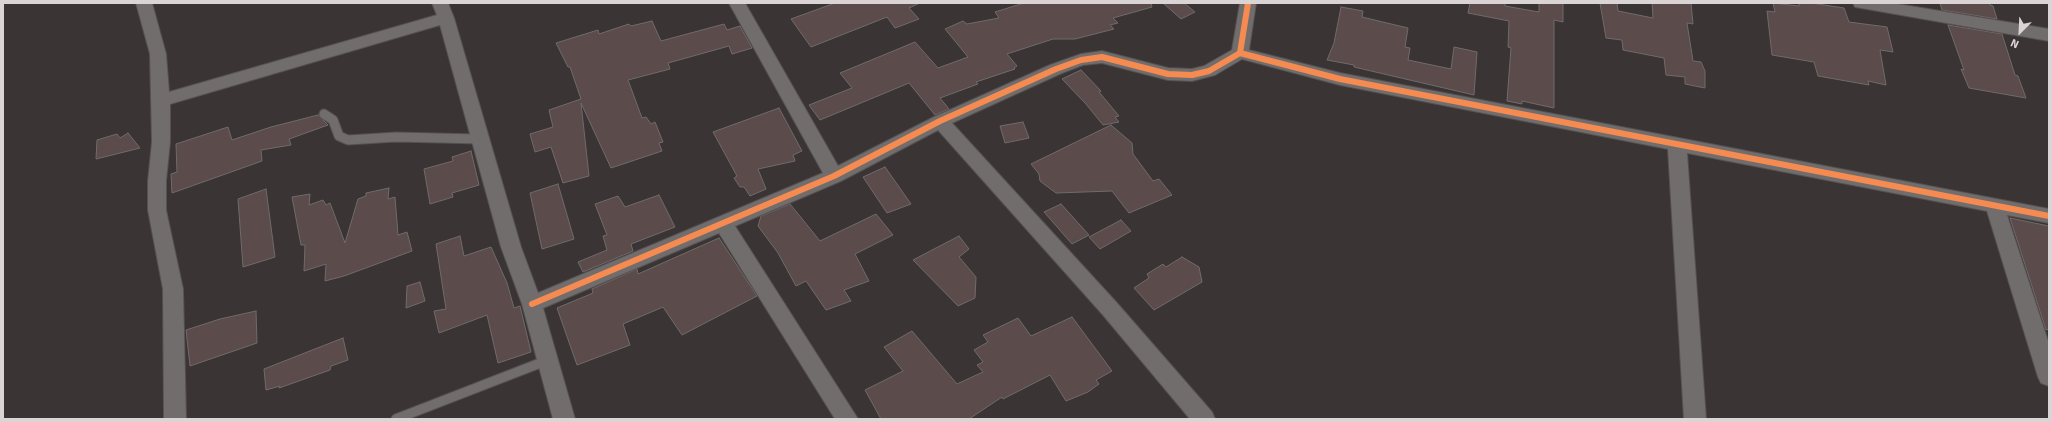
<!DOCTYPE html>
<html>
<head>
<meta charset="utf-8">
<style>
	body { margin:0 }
	#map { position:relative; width:2052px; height:422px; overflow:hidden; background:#3a3434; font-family:Signika,sans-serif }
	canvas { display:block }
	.frame { position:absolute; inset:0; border:4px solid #dad4d4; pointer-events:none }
	.north { position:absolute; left:2000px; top:12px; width:40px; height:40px; -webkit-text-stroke:3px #3c3232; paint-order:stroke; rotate:204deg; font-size:11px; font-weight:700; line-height:16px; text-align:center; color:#dad4d4 }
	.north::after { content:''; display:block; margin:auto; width:14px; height:18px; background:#dad4d4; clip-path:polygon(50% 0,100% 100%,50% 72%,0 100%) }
</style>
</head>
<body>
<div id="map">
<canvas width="2052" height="422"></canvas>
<div class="frame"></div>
<div class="north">N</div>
</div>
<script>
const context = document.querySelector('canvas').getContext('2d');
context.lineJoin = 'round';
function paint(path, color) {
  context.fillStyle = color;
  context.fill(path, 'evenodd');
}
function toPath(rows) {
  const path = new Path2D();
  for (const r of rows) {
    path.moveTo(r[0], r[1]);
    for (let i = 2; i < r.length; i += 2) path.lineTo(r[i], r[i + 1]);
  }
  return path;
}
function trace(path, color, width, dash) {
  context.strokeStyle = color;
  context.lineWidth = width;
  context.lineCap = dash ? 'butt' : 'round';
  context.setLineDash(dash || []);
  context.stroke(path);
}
const building = toPath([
	[835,3,920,3,909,8,919,19,895,28,887,17,811,47,791,19,835,3],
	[1024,3,1151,3,1152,7,1113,18,1118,23,1110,25,1114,29,1075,39,1053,39,1007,54,1017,66,1014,68,1015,69,976,82,978,84,940,98,949,109,935,115,909,83,820,120,809,105,852,88,840,73,915,42,938,68,968,57,945,29,963,21,967,24,999,18,995,12,1024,3],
	[1163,3,1184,3,1195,12,1181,19,1163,3],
	[1470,3,1505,3,1505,6,1539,12,1539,3,1563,3,1563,22,1554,20,1554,108,1522,101,1522,104,1507,101,1511,48,1508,47,1509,21,1468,13,1470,3],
	[1600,3,1617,3,1618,11,1653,18,1652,3,1691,3,1693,24,1687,23,1693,61,1701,62,1705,71,1705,88,1685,84,1685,77,1666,75,1664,58,1623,50,1622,40,1606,38,1600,3],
	[1773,3,1799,6,1799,3,1811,3,1844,8,1849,22,1887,27,1893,52,1880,50,1886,85,1868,81,1869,85,1818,76,1814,62,1772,55,1767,11,1775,12,1773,3],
	[1940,3,1989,3,1990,5,1993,6,1997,19,1942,10,1940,3],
	[1341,7,1363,11,1362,17,1408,28,1405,47,1410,48,1408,60,1451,69,1454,47,1477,52,1474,95,1354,67,1354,65,1327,60,1334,43,1341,7],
	[652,21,661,41,724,24,727,30,740,26,752,48,732,54,729,46,668,63,670,69,628,80,642,118,646,117,651,124,655,122,663,142,659,143,662,151,611,168,581,103,589,176,563,183,551,147,535,152,530,134,553,127,549,110,581,99,570,67,568,67,556,43,598,30,599,34,629,24,631,26,652,21],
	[1948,25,2002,34,2015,75,2018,76,2026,98,1969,88,1961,69,1964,70,1948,25],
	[1081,70,1101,91,1099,92,1119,116,1115,117,1119,122,1103,125,1086,104,1062,79,1081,70],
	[779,108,802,151,793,155,795,161,758,169,766,189,750,196,744,187,740,187,734,178,737,176,713,132,779,108],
	[318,115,328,125,289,139,291,145,261,150,262,161,172,193,171,174,177,172,176,144,228,127,232,140,271,127,318,115],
	[1023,122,1029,138,1005,143,1000,126,1023,122],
	[1111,125,1132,143,1133,154,1153,181,1159,179,1172,195,1129,213,1112,191,1056,193,1040,181,1039,174,1031,164,1111,125],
	[128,133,140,148,96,159,97,140,117,134,120,138,128,133],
	[471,151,479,185,452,193,453,197,430,204,424,169,453,161,452,157,471,151],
	[885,167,911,204,887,213,863,177,885,167],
	[558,184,574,239,542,249,530,193,558,184],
	[389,188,388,199,395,197,398,235,407,232,412,251,344,276,325,281,326,264,304,271,305,245,301,245,292,197,310,194,309,205,323,200,326,205,330,203,345,243,358,199,366,196,366,193,389,188],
	[266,189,275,257,243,267,238,199,266,189],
	[659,195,675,227,631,244,633,251,583,272,578,262,607,250,603,236,607,235,595,204,618,196,625,207,659,195],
	[790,204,820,241,876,214,893,235,855,254,869,281,844,290,851,301,826,310,806,281,796,286,778,253,758,226,761,216,790,204],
	[1061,204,1089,235,1072,244,1044,212,1061,204],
	[2010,218,2049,226,2049,329,2046,330,2010,218],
	[1121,220,1131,231,1100,249,1089,237,1121,220],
	[460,236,464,256,491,247,507,283,514,308,520,306,531,352,498,363,487,315,439,333,434,311,446,309,436,244,460,236],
	[959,236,969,249,959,257,976,277,975,298,958,306,913,260,959,236],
	[719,238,757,296,682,335,663,307,623,324,630,345,577,365,557,308,593,293,592,289,637,269,638,274,719,238],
	[1182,257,1199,267,1202,282,1154,310,1134,288,1149,278,1147,274,1163,264,1166,267,1182,257],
	[420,282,425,301,406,308,407,286,420,282],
	[256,311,257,343,190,366,186,330,220,319,256,311],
	[1072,317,1112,371,1096,380,1099,384,1088,392,1066,401,1050,375,1003,399,1002,397,969,419,881,419,865,390,903,371,884,347,912,331,957,384,983,372,977,365,983,362,974,350,988,342,983,335,1018,318,1031,336,1072,317],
	[343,338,348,360,331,366,330,370,279,388,280,386,266,390,264,369,343,338]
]);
const lane = toPath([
	[324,114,333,120,339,136,348,140,396,137,480,139],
	[396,419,548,360]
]);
const street = toPath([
	[136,3,152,3,166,54,169,92,437,15,432,3,448,3,454,18,521,247,538,293,823,173,729,3,745,3,838,166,934,117,1050,65,1081,54,1102,51,1168,68,1192,69,1204,66,1232,50,1240,3,1256,3,1249,50,1340,73,2049,209,2049,223,2007,215,2049,344,2049,386,2041,383,2038,377,1987,211,1687,153,1706,419,1684,419,1668,149,1340,85,1242,59,1215,75,1192,81,1168,80,1102,63,1083,65,1062,73,952,123,1117,303,1212,412,1215,419,1190,419,1103,315,938,130,841,181,735,226,858,419,835,419,719,233,543,308,575,419,553,419,522,304,501,247,440,25,170,104,170,142,166,181,166,210,183,289,186,419,164,419,163,289,148,210,148,181,152,142,150,54,136,3],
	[1853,3,1892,3,2049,29,2049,41,1861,8,1855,7,1853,3]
]);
const cycleway = toPath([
	[1240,53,1340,79,2049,216],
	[532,304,834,176,940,121,1056,69,1081,60,1102,57,1168,74,1192,75,1209,71,1240,53,1248,3]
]);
paint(building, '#5b4b4b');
trace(building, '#706b6b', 1);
trace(lane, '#565151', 11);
trace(street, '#565151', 2);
trace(lane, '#716d6d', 9);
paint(street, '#716d6d');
trace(cycleway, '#f68b52', 6);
</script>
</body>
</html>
